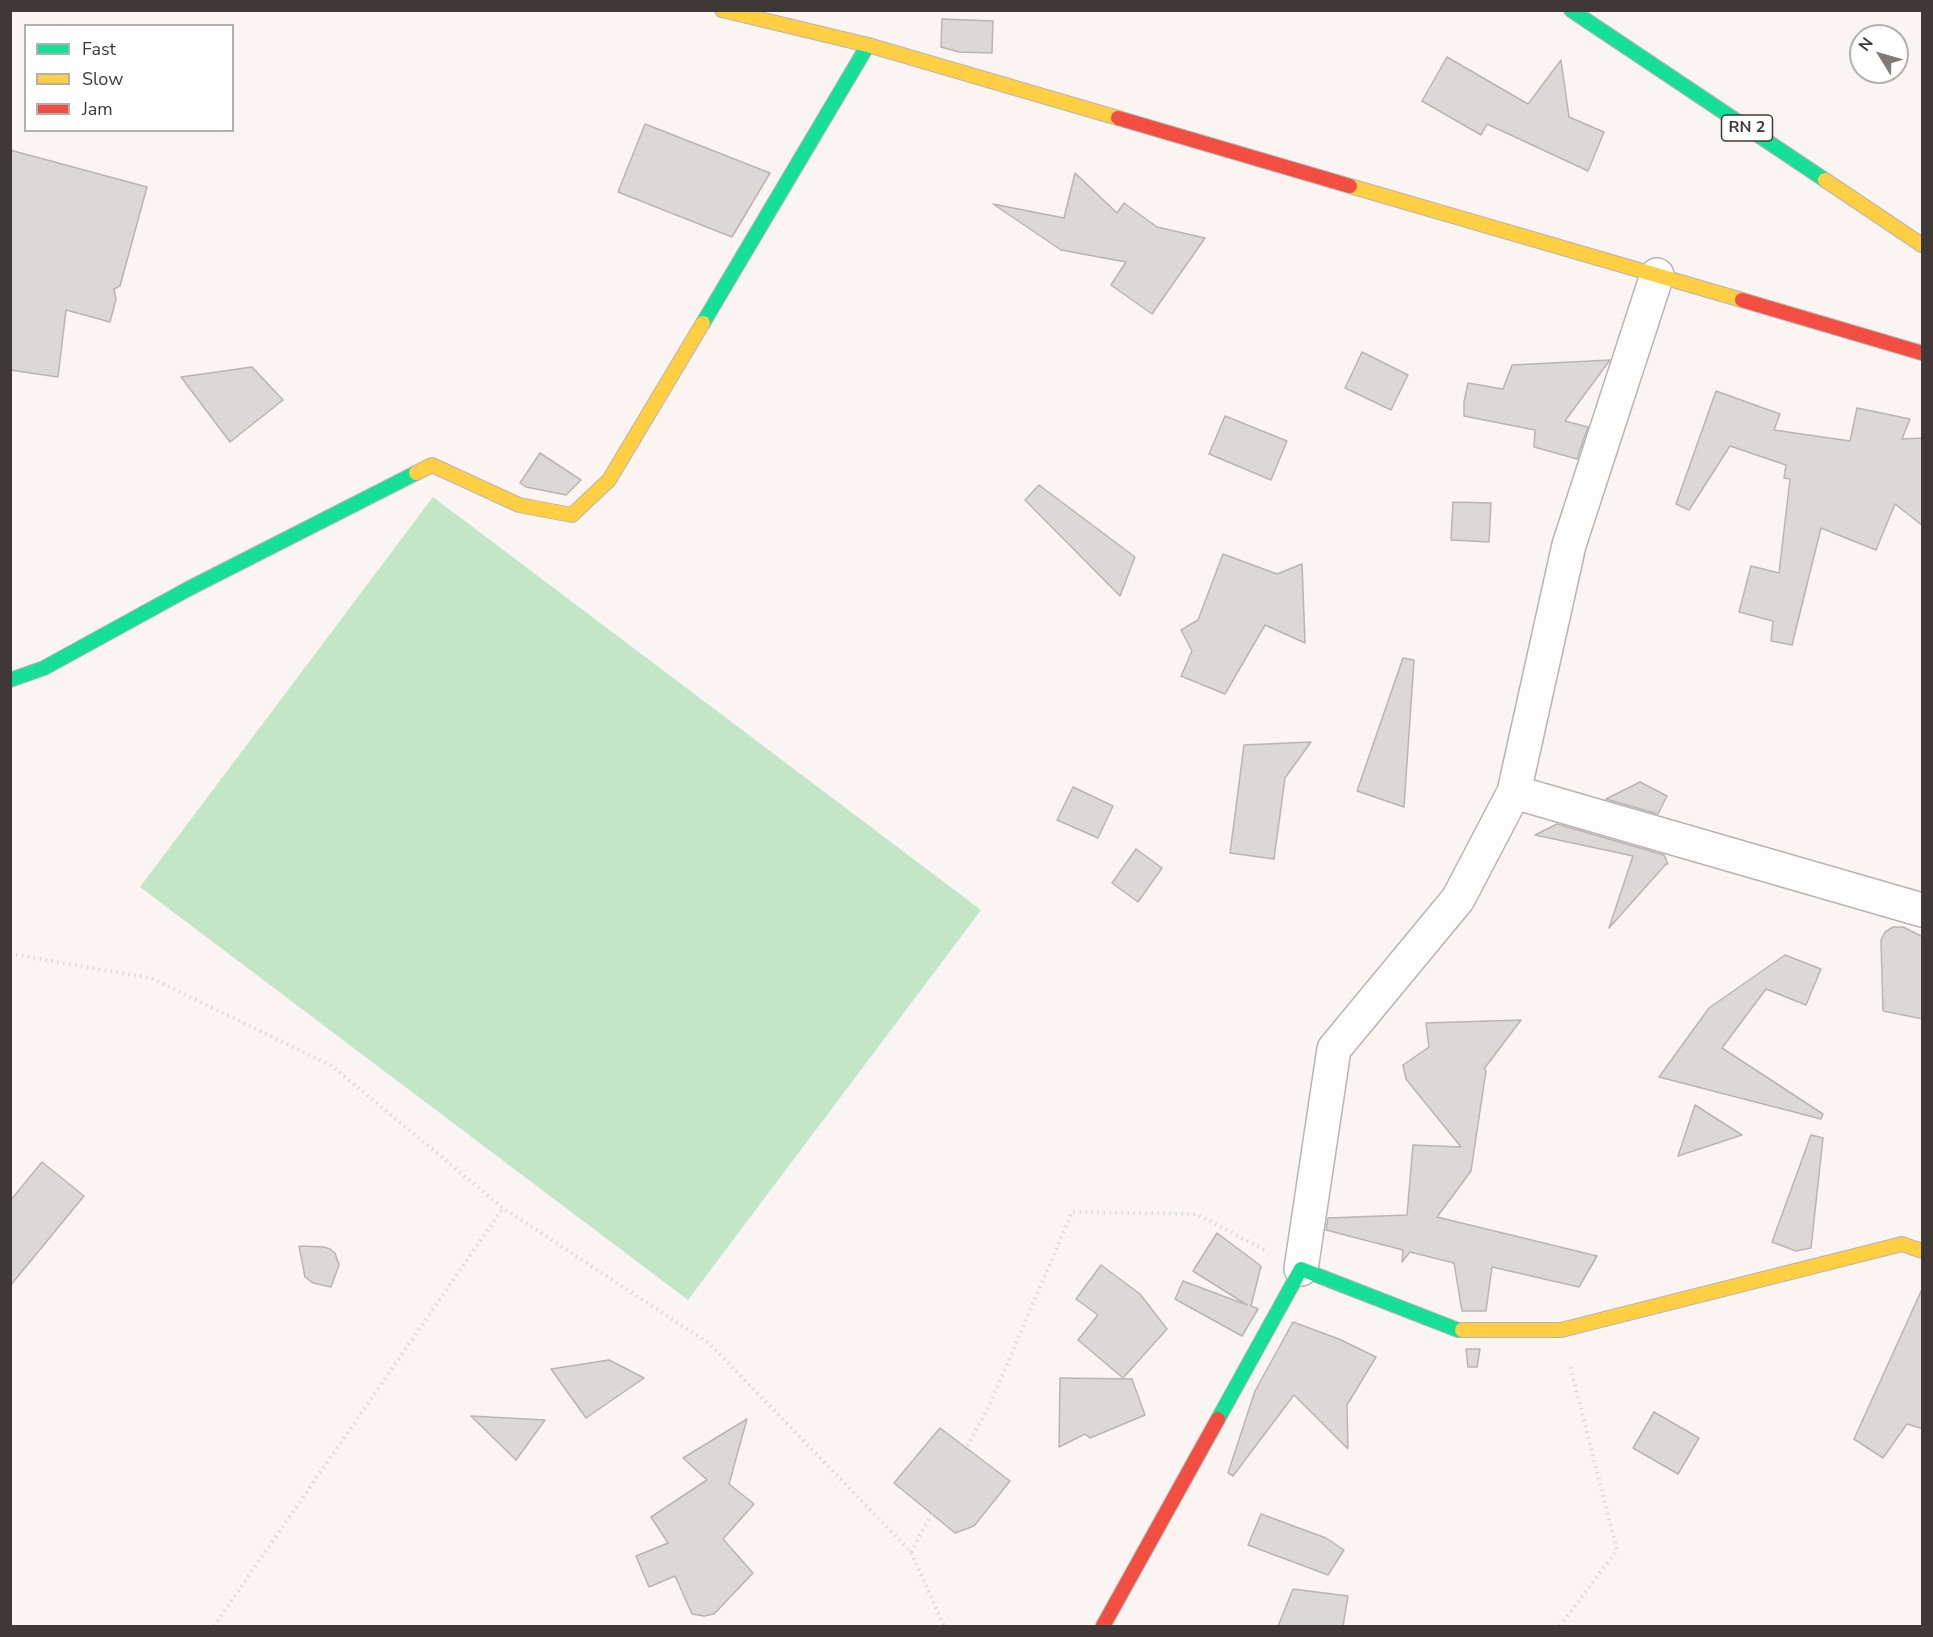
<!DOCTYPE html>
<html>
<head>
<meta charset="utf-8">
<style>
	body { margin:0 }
	#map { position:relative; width:1933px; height:1637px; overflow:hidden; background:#faf4f2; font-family:"Nunito Sans",sans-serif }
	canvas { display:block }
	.frame { position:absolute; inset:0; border:12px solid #3e3937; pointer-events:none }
	.legend { position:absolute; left:24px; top:24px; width:210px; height:108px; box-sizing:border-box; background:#fff; border:2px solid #b2b0af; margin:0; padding:8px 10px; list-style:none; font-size:18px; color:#3e3937 }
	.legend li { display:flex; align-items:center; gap:12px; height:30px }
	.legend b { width:30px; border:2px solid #b2b0af }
	.north { position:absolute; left:1849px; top:24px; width:60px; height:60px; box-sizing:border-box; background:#fff; border:2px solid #b2b0af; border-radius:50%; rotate:307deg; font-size:16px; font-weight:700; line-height:24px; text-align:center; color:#3e3937 }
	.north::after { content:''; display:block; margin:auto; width:21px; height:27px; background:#807a78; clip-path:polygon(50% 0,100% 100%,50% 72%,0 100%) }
</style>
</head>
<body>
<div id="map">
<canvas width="1933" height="1637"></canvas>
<div class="frame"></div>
<ul class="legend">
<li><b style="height:8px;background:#16e098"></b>Fast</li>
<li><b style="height:8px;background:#ffcf43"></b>Slow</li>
<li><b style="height:8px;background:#f24e42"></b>Jam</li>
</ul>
<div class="north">N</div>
</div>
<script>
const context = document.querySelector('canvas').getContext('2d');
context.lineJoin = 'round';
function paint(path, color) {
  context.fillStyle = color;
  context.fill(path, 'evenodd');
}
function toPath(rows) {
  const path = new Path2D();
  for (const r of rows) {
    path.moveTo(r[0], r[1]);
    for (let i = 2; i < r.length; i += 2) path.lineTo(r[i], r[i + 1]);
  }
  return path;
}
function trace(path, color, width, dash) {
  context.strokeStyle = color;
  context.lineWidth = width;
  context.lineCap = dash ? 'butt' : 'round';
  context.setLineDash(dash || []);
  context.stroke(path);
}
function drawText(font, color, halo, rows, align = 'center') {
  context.font = font + ' "Nunito Sans",sans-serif';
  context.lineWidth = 4.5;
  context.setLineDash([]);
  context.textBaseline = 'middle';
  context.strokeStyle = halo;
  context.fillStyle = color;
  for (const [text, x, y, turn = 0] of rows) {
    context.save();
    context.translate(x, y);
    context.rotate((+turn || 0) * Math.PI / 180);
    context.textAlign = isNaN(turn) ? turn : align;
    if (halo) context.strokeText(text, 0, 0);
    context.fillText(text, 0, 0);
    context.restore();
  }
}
const green = toPath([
	[433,497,981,910,688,1300,140,887]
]);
const building = toPath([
	[942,19,993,21,992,53,959,52,941,47,942,19],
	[1447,57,1528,104,1561,60,1569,117,1604,132,1588,171,1487,124,1481,135,1422,101,1447,57],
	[645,124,770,173,732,237,618,192,645,124],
	[10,150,147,187,120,286,114,289,116,299,110,322,66,310,58,377,10,370,10,150],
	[1075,173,1117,213,1124,203,1157,227,1205,238,1152,314,1111,285,1126,262,1061,250,993,204,1064,218,1075,173],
	[1362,352,1408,375,1391,410,1345,388,1362,352],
	[1610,360,1565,421,1588,427,1577,459,1534,447,1535,430,1464,416,1464,402,1468,383,1503,389,1512,365,1610,360],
	[252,367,283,400,230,442,181,377,252,367],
	[1716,391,1780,414,1774,430,1850,441,1857,408,1910,419,1902,439,1923,438,1923,526,1895,504,1876,550,1821,528,1792,645,1771,641,1773,621,1739,612,1751,566,1779,573,1790,479,1784,478,1786,465,1730,446,1689,510,1676,504,1716,391],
	[1225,416,1287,441,1271,480,1209,454,1225,416],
	[540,453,581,480,566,495,526,487,520,483,540,453],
	[1039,485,1135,557,1120,596,1025,500,1039,485],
	[1453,502,1491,503,1489,542,1451,540,1453,502],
	[1223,554,1277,574,1302,564,1305,643,1265,625,1225,694,1181,676,1192,651,1181,630,1198,620,1223,554],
	[1403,658,1414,660,1404,807,1357,791,1403,658],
	[1311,742,1285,778,1274,859,1230,853,1244,745,1311,742],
	[1640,782,1667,796,1658,814,1606,799,1640,782],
	[1073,787,1113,806,1098,838,1057,820,1073,787],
	[1557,824,1664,855,1668,864,1666,864,1609,928,1633,856,1535,835,1557,824],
	[1136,849,1162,868,1138,902,1112,883,1136,849],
	[1893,927,1903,927,1923,937,1923,1019,1883,1011,1881,940,1885,932,1893,927],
	[1785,955,1821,969,1806,1005,1766,989,1722,1048,1823,1114,1821,1119,1659,1077,1709,1008,1785,955],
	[1521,1020,1484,1069,1486,1071,1471,1171,1437,1217,1597,1256,1579,1287,1492,1267,1486,1311,1462,1311,1454,1263,1410,1252,1402,1262,1403,1250,1326,1230,1328,1218,1407,1215,1413,1145,1461,1147,1406,1079,1403,1065,1429,1047,1426,1023,1521,1020],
	[1695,1105,1742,1135,1678,1156,1695,1105],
	[1811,1135,1823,1138,1811,1248,1796,1251,1772,1242,1811,1135],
	[42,1162,84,1196,10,1286,10,1201,42,1162],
	[1217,1233,1261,1266,1251,1306,1258,1309,1242,1336,1175,1299,1183,1281,1247,1305,1193,1271,1217,1233],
	[299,1246,324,1247,330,1249,335,1253,339,1265,331,1287,313,1283,305,1277,299,1246],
	[1101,1265,1140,1294,1167,1329,1123,1378,1078,1340,1098,1315,1076,1299,1101,1265],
	[1923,1287,1923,1429,1907,1424,1883,1458,1854,1439,1923,1287],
	[1293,1322,1339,1339,1376,1357,1347,1405,1348,1449,1294,1395,1233,1476,1228,1473,1255,1391,1293,1322],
	[1466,1349,1480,1349,1477,1367,1468,1367,1466,1349],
	[609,1360,644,1378,586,1418,551,1369,609,1360],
	[1060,1378,1132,1379,1145,1415,1090,1438,1085,1434,1059,1447,1060,1378],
	[1654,1412,1699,1438,1678,1474,1633,1448,1654,1412],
	[471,1416,545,1420,516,1460,471,1416],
	[747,1419,729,1484,754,1504,723,1539,753,1573,714,1614,704,1616,692,1614,675,1576,649,1587,636,1556,668,1543,651,1517,707,1480,683,1458,747,1419],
	[940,1428,1010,1481,974,1526,955,1533,894,1483,940,1428],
	[1261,1514,1326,1538,1344,1550,1328,1575,1248,1545,1261,1514],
	[1293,1589,1348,1596,1343,1626,1278,1626,1293,1589]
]);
const path = toPath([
	[10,954,151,978,332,1066,503,1208,710,1344,911,1552,944,1626],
	[911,1552,991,1402,1072,1212,1196,1214,1265,1250],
	[214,1626,503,1208],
	[1560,1626,1617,1550,1570,1366]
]);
const street = toPath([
	[1657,275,1569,545,1514,792,1922,910],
	[1301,1269,1334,1049,1458,899,1514,792]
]);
const fast = toPath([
	[1571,10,1825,180],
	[703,323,868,45],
	[10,680,44,668,188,589,416,473],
	[1218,1419,1301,1269,1458,1330,1462,1330]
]);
const slow = toPath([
	[722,10,868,45,1118,118],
	[1825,180,1922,245],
	[1350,186,1742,300],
	[416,473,432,465,519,505,572,515,609,480,703,323],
	[1462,1330,1561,1330,1902,1244,1922,1251]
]);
const jam = toPath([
	[1118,118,1350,186],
	[1742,300,1922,353],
	[1103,1626,1218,1419]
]);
const shields = [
	[1747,128,51]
];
const shieldNames = [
	["RN 2",1747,128]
];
paint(green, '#c2e6c6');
paint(building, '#ddd8d8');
trace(building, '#bab4b4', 1.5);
trace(street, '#b9b4b3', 36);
trace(fast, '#b9b4b3', 16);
trace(slow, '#b9b4b3', 16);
trace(jam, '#b9b4b3', 16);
trace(path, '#dbdad9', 4, [1.5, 4.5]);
trace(street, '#fefdfd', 33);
trace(fast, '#16e098', 14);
trace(slow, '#ffcf43', 14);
trace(jam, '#f24e42', 14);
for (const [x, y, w] of shields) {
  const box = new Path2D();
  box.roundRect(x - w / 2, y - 13, w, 26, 4.5);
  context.fillStyle = '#fff';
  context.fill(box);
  trace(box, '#3e3937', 1.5);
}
drawText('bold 16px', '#3e3937', null, shieldNames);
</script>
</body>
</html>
